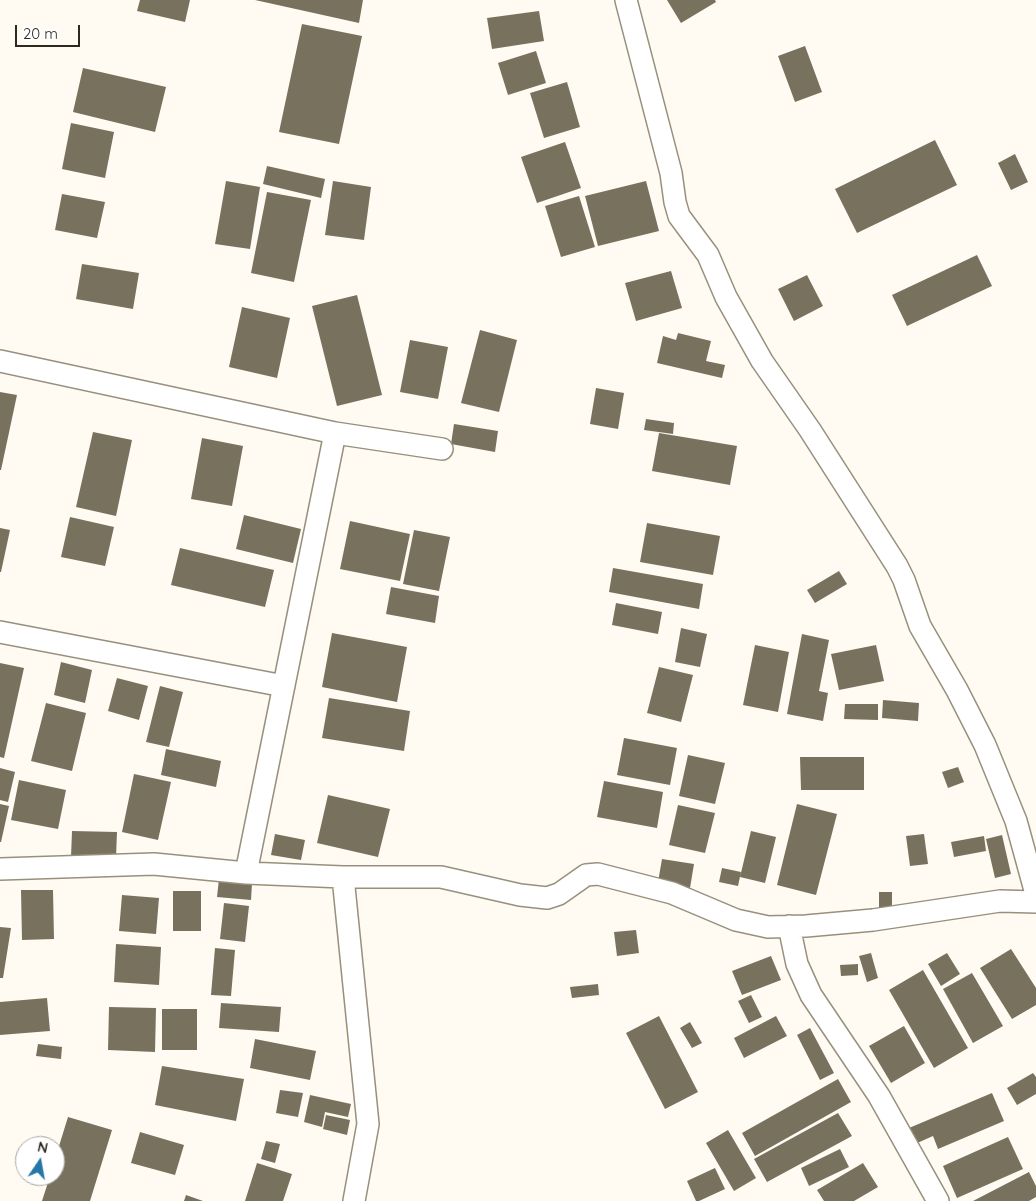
<!DOCTYPE html>
<html>
<head>
<meta charset="utf-8">
<style>
	body { margin:0 }
	#map { position:relative; width:1036px; height:1201px; overflow:hidden; background:#fffbf3; font-family:Quicksand,sans-serif }
	canvas { display:block }
	.north { position:absolute; left:15px; top:1136px; width:50px; height:50px; box-sizing:border-box; background:#fff; border:1px solid #aba9a6; border-radius:50%; rotate:12deg; font-size:14px; font-weight:700; line-height:20px; text-align:center; color:#2c2921 }
	.north::after { content:''; display:block; margin:auto; width:18px; height:22px; background:#2677a8; clip-path:polygon(50% 0,100% 100%,50% 72%,0 100%) }
	.scale { position:absolute; left:15px; top:25px; width:65px; height:22px; box-sizing:border-box; border:2px solid #2c2921; border-top:0; padding-left:6px; font-size:15px; line-height:18px; white-space:nowrap; color:#2c2921; -webkit-text-stroke:4px #fff; paint-order:stroke }
</style>
</head>
<body>
<div id="map">
<canvas width="1036" height="1201"></canvas>
<div class="north">N</div>
<div class="scale">20 m</div>
</div>
<script>
const context = document.querySelector('canvas').getContext('2d');
context.lineJoin = 'round';
function paint(path, color) {
  context.fillStyle = color;
  context.fill(path, 'evenodd');
}
function toPath(rows) {
  const path = new Path2D();
  for (const r of rows) {
    path.moveTo(r[0], r[1]);
    for (let i = 2; i < r.length; i += 2) path.lineTo(r[i], r[i + 1]);
  }
  return path;
}
function trace(path, color, width, dash) {
  context.strokeStyle = color;
  context.lineWidth = width;
  context.lineCap = dash ? 'butt' : 'round';
  context.setLineDash(dash || []);
  context.stroke(path);
}
const building = toPath([
	[140,0,190,0,185,22,137,11],
	[255,0,363,0,359,23],
	[667,0,715,0,716,2,681,23],
	[539,11,544,41,492,49,487,18],
	[302,24,362,36,339,144,279,132],
	[805,46,822,92,795,102,778,56],
	[536,51,546,83,508,95,498,63],
	[83,68,166,87,155,132,73,112],
	[567,82,580,127,544,138,530,93],
	[71,123,114,132,105,178,62,169],
	[935,140,957,185,857,233,835,189],
	[565,142,581,188,537,203,521,157],
	[1015,154,1028,182,1011,190,998,163],
	[267,166,325,179,321,198,263,184],
	[226,181,260,187,250,249,215,244],
	[333,181,371,187,364,240,325,235],
	[646,181,659,231,598,246,585,196],
	[267,192,311,200,294,282,251,273],
	[62,194,105,202,97,238,55,230],
	[579,196,595,247,561,257,545,206],
	[977,255,992,286,907,326,892,295],
	[82,264,139,273,133,309,76,299],
	[671,271,682,308,636,321,625,283],
	[807,275,823,306,794,321,778,289],
	[357,295,382,395,337,406,312,306],
	[242,307,290,318,277,378,229,367],
	[480,330,517,340,499,412,461,403],
	[678,333,711,341,706,361,725,365,722,378,657,363,663,336,676,340],
	[410,340,448,347,438,399,400,392],
	[596,388,624,393,618,429,590,424],
	[0,392,17,395,1,470,0,470],
	[646,419,674,423,673,434,644,430],
	[454,424,498,431,495,452,451,444],
	[93,432,132,440,116,516,76,507],
	[659,433,737,446,730,485,652,471],
	[202,438,243,446,232,506,191,499],
	[244,515,301,529,293,563,236,549],
	[70,517,114,527,105,566,61,557],
	[350,521,410,534,400,581,340,569],
	[647,523,720,536,713,575,640,562],
	[0,528,10,530,1,572,0,572],
	[414,530,450,537,439,591,403,584],
	[180,548,274,570,265,607,171,585],
	[613,568,703,584,699,609,609,592],
	[839,571,847,584,815,603,807,590],
	[391,587,439,596,435,623,386,614],
	[616,603,662,612,658,634,612,625],
	[681,628,707,634,700,667,675,662],
	[332,633,407,647,397,702,322,687],
	[802,634,829,640,819,691,828,693,823,721,787,714],
	[755,645,789,652,778,712,743,705],
	[876,645,884,681,839,690,831,654],
	[61,662,92,670,85,703,54,695],
	[0,663,24,668,4,758,0,757],
	[659,667,693,675,681,722,647,713],
	[117,678,148,686,139,720,108,711],
	[160,686,183,692,169,747,146,742],
	[329,698,410,711,404,751,322,738],
	[883,700,919,703,918,721,882,718],
	[46,703,86,713,72,771,31,761],
	[845,704,878,704,878,720,844,719],
	[624,738,677,748,670,785,617,775],
	[166,749,221,761,216,787,161,775],
	[688,755,725,763,715,804,679,796],
	[800,757,864,757,864,790,801,790],
	[958,767,964,782,948,788,942,772],
	[0,768,15,772,8,802,0,800],
	[134,774,171,782,158,840,122,832],
	[19,780,66,790,58,829,11,820],
	[604,781,663,792,657,828,597,817],
	[328,795,390,809,378,857,317,843],
	[0,804,9,806,1,842,0,842],
	[797,804,837,814,816,895,777,885],
	[678,805,715,813,705,853,669,845],
	[72,831,117,832,116,858,71,857],
	[751,831,776,837,765,883,740,877],
	[275,834,305,840,301,860,271,855],
	[924,834,928,864,910,866,906,836],
	[1002,835,1011,874,995,878,986,839],
	[984,836,986,851,954,857,951,842],
	[662,859,694,864,690,888,658,882],
	[722,868,741,872,738,886,719,882],
	[219,879,252,883,251,900,217,897],
	[21,890,53,890,54,939,22,940],
	[173,891,201,891,201,931,173,931],
	[879,892,892,892,892,909,879,909],
	[122,895,159,898,156,934,119,931],
	[224,903,249,906,245,942,220,939],
	[0,927,11,928,3,978,0,978],
	[636,930,639,953,617,956,614,932],
	[116,944,161,947,159,985,114,982],
	[215,948,235,950,231,996,211,995],
	[1011,949,1036,988,1036,1005,1012,1019,980,968],
	[871,953,878,978,867,982,859,956],
	[947,953,960,974,941,986,928,964],
	[771,956,781,980,742,995,732,971],
	[858,964,858,975,841,976,840,965],
	[923,970,968,1048,934,1068,889,990],
	[972,973,1003,1026,973,1043,943,989],
	[598,984,599,995,572,998,570,987],
	[751,995,762,1017,749,1023,738,1001],
	[47,998,50,1031,0,1035,0,1002],
	[221,1003,281,1007,279,1032,219,1028],
	[109,1007,156,1008,155,1052,108,1050],
	[162,1009,197,1009,197,1050,162,1050],
	[659,1016,698,1092,665,1109,626,1033],
	[776,1016,787,1036,744,1058,734,1038],
	[690,1022,702,1043,692,1048,680,1028],
	[904,1026,925,1063,891,1083,869,1046],
	[810,1028,834,1073,820,1080,797,1035],
	[255,1039,316,1051,310,1080,250,1068],
	[38,1044,62,1047,61,1059,36,1056],
	[162,1066,244,1079,236,1121,155,1105],
	[1033,1073,1036,1077,1036,1094,1017,1105,1007,1088],
	[838,1079,851,1102,755,1156,742,1133],
	[280,1090,303,1093,298,1117,276,1113],
	[992,1093,1004,1121,938,1149,933,1136,915,1144,909,1128],
	[310,1095,351,1104,348,1117,325,1112,322,1127,304,1122],
	[838,1113,852,1136,767,1182,754,1159],
	[326,1115,350,1120,347,1135,323,1129],
	[68,1117,112,1130,90,1201,42,1201,50,1176,55,1176,55,1159],
	[728,1130,756,1178,734,1191,706,1143],
	[140,1132,184,1145,175,1175,131,1163],
	[1008,1137,1023,1169,957,1198,943,1166],
	[266,1141,280,1144,275,1163,261,1159],
	[840,1149,849,1167,809,1186,801,1168],
	[257,1163,292,1174,283,1201,245,1201],
	[863,1163,878,1187,854,1201,824,1201,817,1190],
	[715,1168,725,1189,699,1201,696,1201,687,1181],
	[1029,1172,1036,1186,1036,1197,1029,1201,973,1201],
	[186,1195,203,1201,184,1201]
]);
const street = toPath([
	[626,0,671,173,675,202,679,216,708,255,726,297,762,361,810,430,897,566,904,580,920,626,957,690,985,745,1016,821,1036,894],
	[0,361,335,433,442,449],
	[0,632,284,686],
	[0,869,154,864,246,873,343,877,441,877,520,895,547,898,559,894,586,875,598,874,672,893,736,920,768,927,806,926,873,920,1000,901,1036,902],
	[246,873,335,433],
	[343,877,368,1124,354,1201],
	[789,926,797,964,811,995,879,1096,938,1201]
]);
paint(building, '#78715d');
trace(street, '#97907c', 24);
trace(street, '#fff', 21);
</script>
</body>
</html>
